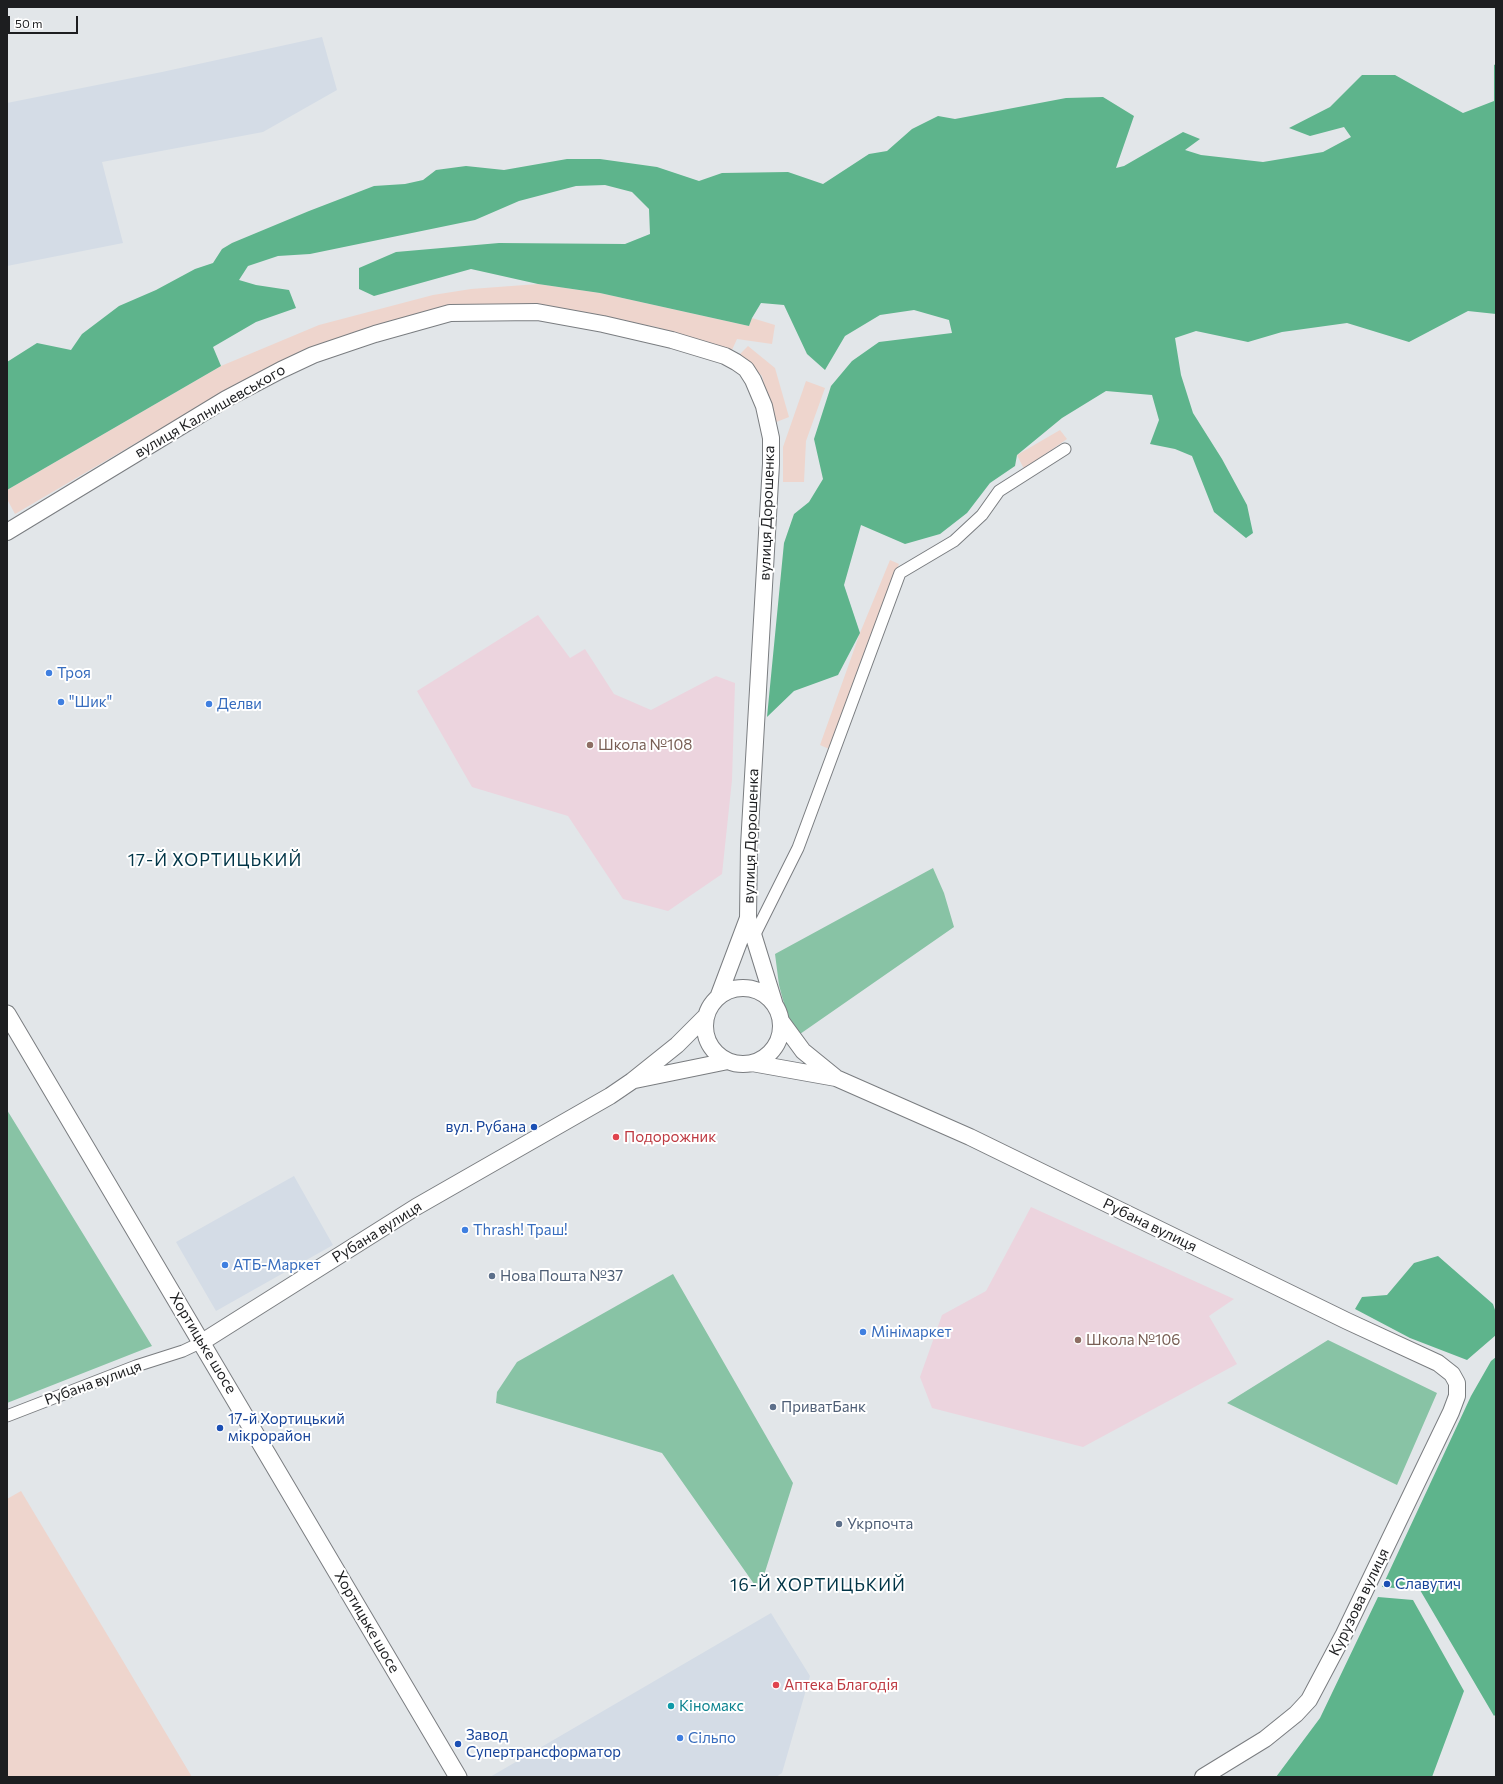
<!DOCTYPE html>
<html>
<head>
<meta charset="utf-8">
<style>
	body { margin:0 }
	#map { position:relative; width:1503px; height:1784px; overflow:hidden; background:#e2e6e9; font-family:Commissioner,sans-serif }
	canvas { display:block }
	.frame { position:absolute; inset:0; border:8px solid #1d1e20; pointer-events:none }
	.scale { position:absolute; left:8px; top:16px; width:70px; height:18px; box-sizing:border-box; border:2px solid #1d1e20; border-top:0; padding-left:5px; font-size:12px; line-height:14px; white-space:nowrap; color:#1d1e20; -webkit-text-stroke:3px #fff; paint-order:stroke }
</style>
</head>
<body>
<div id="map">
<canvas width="1503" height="1784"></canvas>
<div class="frame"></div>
<div class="scale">50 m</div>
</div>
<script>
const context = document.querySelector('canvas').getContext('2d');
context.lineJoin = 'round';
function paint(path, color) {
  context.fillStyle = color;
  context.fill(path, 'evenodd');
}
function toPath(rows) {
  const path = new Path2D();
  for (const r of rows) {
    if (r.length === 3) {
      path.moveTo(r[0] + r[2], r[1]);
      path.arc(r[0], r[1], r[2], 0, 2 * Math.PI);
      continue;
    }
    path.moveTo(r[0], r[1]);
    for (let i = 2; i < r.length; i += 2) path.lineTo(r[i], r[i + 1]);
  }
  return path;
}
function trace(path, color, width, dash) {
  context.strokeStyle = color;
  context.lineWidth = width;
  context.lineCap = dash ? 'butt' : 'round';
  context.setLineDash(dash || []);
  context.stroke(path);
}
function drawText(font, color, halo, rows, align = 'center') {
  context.font = font + ' Commissioner,sans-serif';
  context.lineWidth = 4;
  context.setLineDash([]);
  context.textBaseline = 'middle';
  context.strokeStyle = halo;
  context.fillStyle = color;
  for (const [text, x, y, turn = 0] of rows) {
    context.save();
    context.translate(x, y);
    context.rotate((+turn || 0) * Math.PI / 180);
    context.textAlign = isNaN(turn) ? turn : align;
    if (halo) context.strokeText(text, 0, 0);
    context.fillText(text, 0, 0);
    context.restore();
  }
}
const built = toPath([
	[322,37,337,90,263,132,102,162,123,243,7,266,7,103,162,72],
	[294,1176,333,1245,216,1311,176,1242],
	[771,1613,810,1676,782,1773,776,1777,490,1777]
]);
const industrial = toPath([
	[538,284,600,293,749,326,752,318,775,325,772,344,737,339,732,350,656,327,544,307,477,304,439,310,325,342,233,386,15,514,7,499,7,490,221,366,319,325,433,295,471,289],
	[748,346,775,368,789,417,774,423,762,376,739,355],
	[806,381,825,388,806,441,804,482,783,482,783,447],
	[1060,430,1067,439,1024,469,1017,455],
	[890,560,899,564,829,749,820,745,860,633],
	[21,1491,120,1656,192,1777,7,1777,7,1499]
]);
const education = toPath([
	[538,615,570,658,585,649,614,694,651,710,716,676,735,683,732,780,722,874,668,911,623,899,568,816,472,787,417,691],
	[1031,1207,1234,1299,1209,1316,1237,1364,1083,1447,932,1408,920,1377,942,1315,986,1291]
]);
const green = toPath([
	[933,868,944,893,954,927,800,1034,787,1015,779,985,775,954],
	[7,1110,152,1346,7,1403],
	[673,1274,793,1483,759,1591,662,1453,496,1403,497,1392,517,1362],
	[1328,1340,1437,1393,1397,1485,1227,1403]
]);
const forest = toPath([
	[1496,64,1496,314,1468,311,1409,342,1347,323,1282,332,1248,342,1196,331,1175,338,1181,375,1193,413,1222,459,1247,505,1253,533,1246,538,1214,512,1192,456,1175,449,1150,444,1159,420,1152,395,1106,391,1062,418,1017,455,1015,466,990,483,967,513,940,534,905,544,861,525,844,585,860,633,838,675,794,691,767,717,784,543,794,514,809,502,823,479,814,439,831,386,852,361,879,342,952,333,949,320,914,310,880,315,845,336,825,370,807,354,784,305,761,303,752,318,749,326,600,293,538,284,471,269,374,296,359,289,359,268,396,252,499,243,625,244,650,234,649,209,632,192,605,185,576,186,519,201,475,220,310,254,278,256,248,266,239,280,256,285,289,290,296,308,256,322,213,347,221,366,7,490,7,362,37,343,71,350,82,334,119,306,156,290,195,269,213,263,222,249,232,243,309,211,374,186,405,184,423,180,436,170,466,166,504,170,567,159,600,159,657,167,699,181,722,173,788,172,823,184,869,154,887,151,912,129,938,116,955,119,1066,98,1103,97,1134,116,1116,168,1124,166,1183,132,1200,139,1185,150,1201,155,1263,162,1323,152,1351,137,1344,127,1310,136,1289,128,1330,107,1362,75,1395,75,1463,113,1494,101,1494,65],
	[1438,1256,1493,1304,1496,1313,1496,1335,1467,1360,1410,1338,1355,1309,1362,1297,1387,1295,1414,1263],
	[1496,1357,1496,1714,1494,1716,1420,1590,1382,1587,1471,1396,1491,1361],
	[1378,1597,1413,1600,1464,1691,1432,1777,1276,1777,1320,1718]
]);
const street = toPath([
	[754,936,798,848,900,573,954,541,982,515,999,491,1065,449],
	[7,1416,136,1366,183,1351,202,1342]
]);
const secondary = toPath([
	[7,532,226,399,281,370,313,355,375,334,450,313,537,312,603,324,672,340,725,356,736,362,746,369,753,380,764,406,771,438,771,464,749,846,748,918,719,995],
	[748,918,774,1002],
	[743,1026,38],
	[781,1021,803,1051,835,1077],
	[752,1063,836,1078,970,1137,1347,1321,1438,1363,1452,1374,1457,1383,1457,1396,1451,1412,1344,1634,1309,1700,1296,1714,1265,1739,1203,1777],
	[635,1080,728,1061],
	[202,1342,416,1207,610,1096,632,1081,677,1045,704,1018]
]);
const primary = toPath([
	[7,1014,458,1777]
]);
const markers = [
	[49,673,4,"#3f7fe0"],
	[61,702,4,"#3f7fe0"],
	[209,704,4,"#3f7fe0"],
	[590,745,4,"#8d6e63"],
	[534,1127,4,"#1a4fb4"],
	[616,1137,4,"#e0444e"],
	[465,1230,4,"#3f7fe0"],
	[225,1265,4,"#3f7fe0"],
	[492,1276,4,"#5c6f8a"],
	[863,1332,4,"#3f7fe0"],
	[1078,1340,4,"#8d6e63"],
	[773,1407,4,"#5c6f8a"],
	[220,1428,4,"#1a4fb4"],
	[839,1524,4,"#5c6f8a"],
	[1387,1584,4,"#1a4fb4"],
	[776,1685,4,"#e0444e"],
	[671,1706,4,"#0f9aa8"],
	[680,1738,4,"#3f7fe0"],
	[458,1744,4,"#1a4fb4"]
];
const streetNames = [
	["вулиця Калнишевського",210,411,-30],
	["вулиця Дорошенка",767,513,-88],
	["вулиця Дорошенка",751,836,-88],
	["Рубана вулиця",1150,1225,26],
	["Рубана вулиця",377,1232,-32],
	["Хортицьке шосе",203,1343,59],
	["Рубана вулиця",93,1383,-20],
	["Курузова вулиця",1359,1602,-64],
	["Хортицьке шосе",367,1622,60]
];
const shopNames = [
	["Троя",57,673],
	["\"Шик\"",69,702],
	["Делви",217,704],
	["Thrash! Траш!",473,1230],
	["АТБ-Маркет",233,1265],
	["Мiнiмаркет",871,1332],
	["Сільпо",688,1738]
];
const educationNames = [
	["Школа №108",598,745],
	["Школа №106",1086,1340]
];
const transitNames = [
	["вул. Рубана",526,1127,"right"],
	["17-й Хортицький",228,1419],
	["мікрорайон",228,1436],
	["Славутич",1395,1584],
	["Завод",466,1735],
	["Супертрансформатор",466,1752]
];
const healthNames = [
	["Подорожник",624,1137],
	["Аптека Благодiя",784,1685]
];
const serviceNames = [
	["Нова Пошта №37",500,1276],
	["ПриватБанк",781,1407],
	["Укрпочта",847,1524]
];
const cultureNames = [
	["Кіномакс",679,1706]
];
const quarterNames = [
	["17-Й ХОРТИЦЬКИЙ",215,860],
	["16-Й ХОРТИЦЬКИЙ",818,1585]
];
paint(built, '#d4dce6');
paint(industrial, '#eed5cd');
paint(education, '#ecd4de');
paint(green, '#88c3a5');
paint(forest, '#5eb48c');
trace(street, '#7a7d80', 13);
trace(secondary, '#7a7d80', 18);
trace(primary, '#7a7d80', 19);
trace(street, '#fff', 11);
trace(secondary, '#fff', 16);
trace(primary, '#fff', 17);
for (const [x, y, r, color] of markers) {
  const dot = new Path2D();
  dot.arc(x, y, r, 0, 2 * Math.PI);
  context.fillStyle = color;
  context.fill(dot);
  trace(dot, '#fff', 1.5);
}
drawText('15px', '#1d1e20', '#fff', streetNames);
drawText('15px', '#366cbe', '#fff', shopNames, 'left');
drawText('15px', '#785e54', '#fff', educationNames, 'left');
drawText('15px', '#164399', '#fff', transitNames, 'left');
drawText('15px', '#be3a42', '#fff', healthNames, 'left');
drawText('15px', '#4e5e75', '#fff', serviceNames, 'left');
drawText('15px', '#0d838f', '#fff', cultureNames, 'left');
context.letterSpacing = '1px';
drawText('17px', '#013547', '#fff', quarterNames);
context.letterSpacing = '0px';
</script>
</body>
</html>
